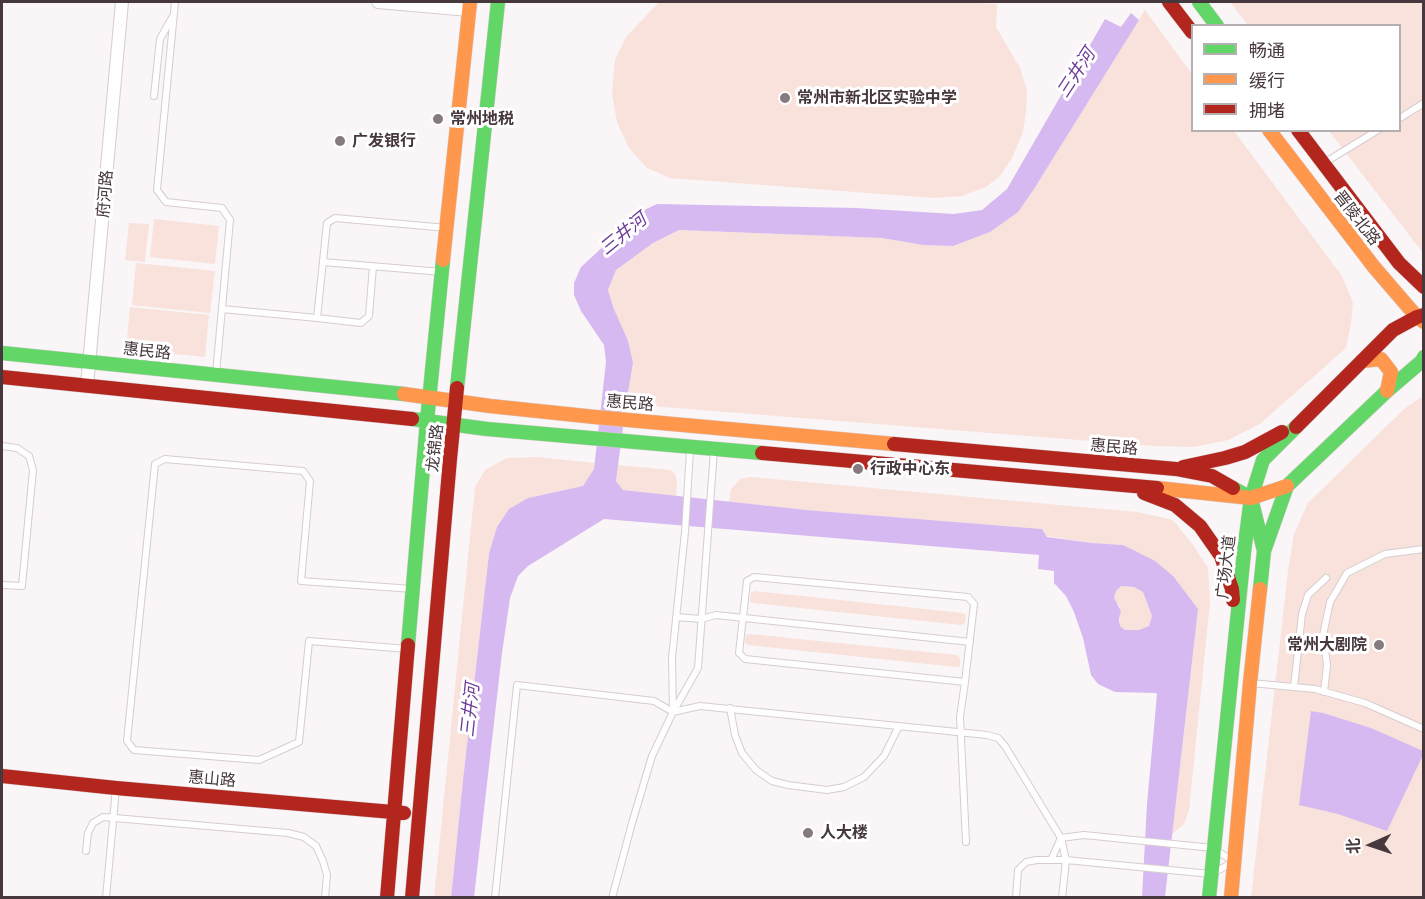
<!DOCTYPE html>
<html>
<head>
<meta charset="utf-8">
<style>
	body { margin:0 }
	#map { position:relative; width:1425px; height:899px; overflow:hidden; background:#faf5f7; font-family:Lato,"Noto Sans SC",sans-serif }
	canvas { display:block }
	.frame { position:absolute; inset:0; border:3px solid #46383d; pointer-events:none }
	.legend { position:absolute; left:1191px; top:24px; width:210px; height:108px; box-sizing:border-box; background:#fff; border:2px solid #b5afb1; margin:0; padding:8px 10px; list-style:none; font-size:18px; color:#46383d }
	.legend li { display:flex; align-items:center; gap:12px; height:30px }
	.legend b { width:30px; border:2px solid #b5afb1 }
	.north { position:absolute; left:1341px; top:815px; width:60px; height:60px; -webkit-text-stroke:4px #fff; paint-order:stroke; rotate:267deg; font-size:16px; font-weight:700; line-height:24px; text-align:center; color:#46383d }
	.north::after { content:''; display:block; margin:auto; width:21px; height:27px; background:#46383d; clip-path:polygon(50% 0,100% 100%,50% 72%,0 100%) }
</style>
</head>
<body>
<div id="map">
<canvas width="1425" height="899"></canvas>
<div class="frame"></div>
<ul class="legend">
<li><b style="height:8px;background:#63d668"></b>畅通</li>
<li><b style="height:8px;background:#ff974d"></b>缓行</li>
<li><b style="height:8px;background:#b3261e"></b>拥堵</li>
</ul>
<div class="north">北</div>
</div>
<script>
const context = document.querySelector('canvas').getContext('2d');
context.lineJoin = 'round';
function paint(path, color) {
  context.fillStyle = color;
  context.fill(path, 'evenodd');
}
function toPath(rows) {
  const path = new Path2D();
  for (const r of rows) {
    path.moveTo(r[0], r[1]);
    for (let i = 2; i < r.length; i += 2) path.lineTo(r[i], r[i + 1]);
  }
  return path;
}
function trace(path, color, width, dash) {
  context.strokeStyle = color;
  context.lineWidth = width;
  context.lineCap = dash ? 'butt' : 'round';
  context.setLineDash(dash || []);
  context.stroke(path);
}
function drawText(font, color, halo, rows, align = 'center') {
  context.font = font + ' Lato,"Noto Sans SC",sans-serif';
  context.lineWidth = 6;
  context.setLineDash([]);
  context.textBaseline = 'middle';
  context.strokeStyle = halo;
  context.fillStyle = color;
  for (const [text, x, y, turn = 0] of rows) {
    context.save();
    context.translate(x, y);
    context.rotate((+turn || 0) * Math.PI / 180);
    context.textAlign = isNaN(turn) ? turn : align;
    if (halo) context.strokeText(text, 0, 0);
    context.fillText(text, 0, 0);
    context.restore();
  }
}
const green = toPath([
	[658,2,956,2,997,4,996,27,1020,68,1027,90,1026,112,1023,132,1012,158,1000,176,986,187,962,196,934,198,670,178,647,168,629,148,617,122,612,94,615,60,626,37,658,3],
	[1230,2,1423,2,1423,253,1329,131,1400,130,1400,26,1248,25],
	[1145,10,1192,74,1192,130,1234,131,1342,276,1353,303,1351,323,1346,348,1261,423,1228,440,1194,447,1154,446,626,404,633,363,608,290,616,270,653,243,679,230,882,238,923,245,953,246,990,232,1034,189],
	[154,219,219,226,215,264,150,257],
	[129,223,149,224,145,262,125,260],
	[136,263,215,271,210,313,132,305],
	[130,307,209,315,205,357,126,349],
	[1423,396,1423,897,1251,898,1288,571,1294,534,1308,503,1404,409],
	[537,457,595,463,594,469,583,486,528,498,489,554,463,780,451,897,434,898,475,487,485,470,507,458],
	[618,465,670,470,675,474,677,482,676,496,623,490,616,481],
	[751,477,1137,512,1173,520,1193,545,1208,568,1210,602,1189,810,1184,824,1172,834,1198,609,1123,545,1092,543,1047,536,1042,529,806,510,729,502,731,489,740,479],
	[1121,586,1134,587,1143,592,1152,616,1149,626,1139,630,1125,630,1120,626,1120,606,1116,603,1114,598,1116,591],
	[755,591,962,613,966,615,965,623,961,625,753,603,750,601,751,593],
	[750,634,957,655,960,658,960,666,956,667,748,645,745,643,746,635]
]);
const water = toPath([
	[1131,13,1139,20,1034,189,1018,212,990,232,953,246,923,245,882,238,679,230,653,243,616,270,608,290,614,309,628,341,633,363,626,404,616,481,623,490,806,510,1042,529,1047,537,1092,543,1123,545,1155,561,1173,576,1198,609,1165,897,1142,897,1147,804,1157,694,1156,693,1115,692,1098,684,1091,675,1083,638,1074,612,1066,596,1054,583,1054,571,1038,569,1039,555,604,519,528,566,518,576,510,598,502,653,474,897,451,898,463,780,489,554,497,527,509,509,528,498,583,486,594,469,606,362,604,345,581,311,574,295,574,283,581,267,642,211,657,204,856,208,954,214,982,210,1007,189,1105,19,1121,27],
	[1121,586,1134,587,1143,592,1152,616,1149,626,1139,630,1125,630,1120,626,1119,619,1121,611,1114,598,1116,591],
	[1311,711,1323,713,1371,728,1423,751,1423,755,1387,831,1338,814,1299,805]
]);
const lane = toPath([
	[175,2,157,190,166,202,222,208,230,220,216,374],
	[154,96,160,39,173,16],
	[1400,118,1424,103],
	[1324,163,1378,130],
	[323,262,442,272],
	[222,309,317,318,327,223,335,218,447,228],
	[317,318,361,323,369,316,373,266],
	[2,446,17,448,29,456,33,470,22,586,2,585],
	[676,617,701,619,716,615,970,642],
	[408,649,309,641,299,742,259,760,134,750,127,741,155,464,165,459,303,471,310,481,301,581,413,589],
	[965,682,745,659,739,653,747,581,754,577,968,597,974,604,965,682,960,717,966,842],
	[1251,683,1315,689,1365,703,1424,729],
	[1294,687,1302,614,1308,595,1326,578],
	[1324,692,1327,665,1323,635,1330,602,1347,573,1385,554,1424,549],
	[730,708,735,735,742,753,756,770,772,781,788,785,827,790,844,787,864,777,884,756,899,726],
	[673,712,698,668,714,450],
	[673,712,672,658,685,532,690,450],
	[86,851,88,833,93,823,103,817,288,833,304,837,316,846,323,861,327,875,325,898],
	[106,898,116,788],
	[495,898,517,685,654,701,673,712],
	[612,898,632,823,652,756,673,712,700,706,987,735,998,738,1005,746,1061,838,1066,860,1062,898],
	[1016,898,1018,870,1026,862,1037,860,1066,860,1211,874,1234,862,1213,848,1084,835,1061,838,1051,860]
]);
const street = toPath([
	[378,2,469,10],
	[87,386,122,2]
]);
const fast = toPath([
	[1199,2,1217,26],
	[2,353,404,394],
	[457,388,498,2],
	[412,419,487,429,762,453],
	[1233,488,1251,498,1264,551],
	[1260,589,1264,551,1287,486,1387,391,1422,361,1424,357],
	[408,645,427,421,443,260],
	[1209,898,1244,552,1251,498,1263,460,1296,427]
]);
const slow = toPath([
	[1269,130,1374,267,1417,317,1424,322],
	[443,260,470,2],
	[1362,361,1381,359,1391,372,1387,391],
	[404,394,490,406,595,417,894,444],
	[1157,488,1251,498,1287,486],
	[1231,898,1250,683,1260,589]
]);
const jam = toPath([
	[1169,2,1192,32],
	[1298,130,1399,263,1424,287],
	[2,377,412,419],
	[1296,427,1393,330,1417,317,1424,315],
	[894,444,1176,469,1212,476,1233,488],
	[762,453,1157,488],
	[1183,467,1225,458,1245,452,1282,432],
	[1144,493,1175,505,1200,526,1221,556,1232,589,1233,600],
	[2,776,116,788,404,813],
	[387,898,408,645],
	[412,898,450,459,457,388]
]);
const markers = [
	[785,98,6,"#857a7e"],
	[438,119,6,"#857a7e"],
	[340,141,6,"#857a7e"],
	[858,469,6,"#857a7e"],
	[1379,645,6,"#857a7e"],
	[808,833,6,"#857a7e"]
];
const poiNames = [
	["常州市新北区实验中学",797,98],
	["常州地税",450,119],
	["广发银行",352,141],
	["行政中心东",870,469],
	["常州大剧院",1367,645,"right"],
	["人大楼",820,833]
];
const streetNames = [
	["府河路",105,194,-85],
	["晋陵北路",1357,218,52],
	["惠民路",147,351,6],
	["惠民路",630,403,5],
	["惠民路",1114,447,5],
	["龙锦路",435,448,-84],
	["广场大道",1226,567,-83],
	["惠山路",212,779,5]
];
const waterNames = [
	["三井河",1076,73,-57],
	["三井河",623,234,-39],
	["三井河",470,710,-84]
];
paint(green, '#f8e2db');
paint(water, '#d6b9f0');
trace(lane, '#d6cdd0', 8);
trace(street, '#d6cdd0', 14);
trace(fast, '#d6cdd0', 15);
trace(slow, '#d6cdd0', 15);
trace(jam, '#d6cdd0', 15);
trace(lane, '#fefefe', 6);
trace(street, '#fefefe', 12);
trace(fast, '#63d668', 14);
trace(slow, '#ff974d', 14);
trace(jam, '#b3261e', 14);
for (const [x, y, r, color] of markers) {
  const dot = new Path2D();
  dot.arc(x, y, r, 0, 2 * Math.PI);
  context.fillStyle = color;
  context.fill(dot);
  trace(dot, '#fff', 2);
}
drawText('bold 16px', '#46383d', '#fff', poiNames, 'left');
drawText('16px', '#46383d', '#fff', streetNames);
drawText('italic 18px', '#6c3c96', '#fff', waterNames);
</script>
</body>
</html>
